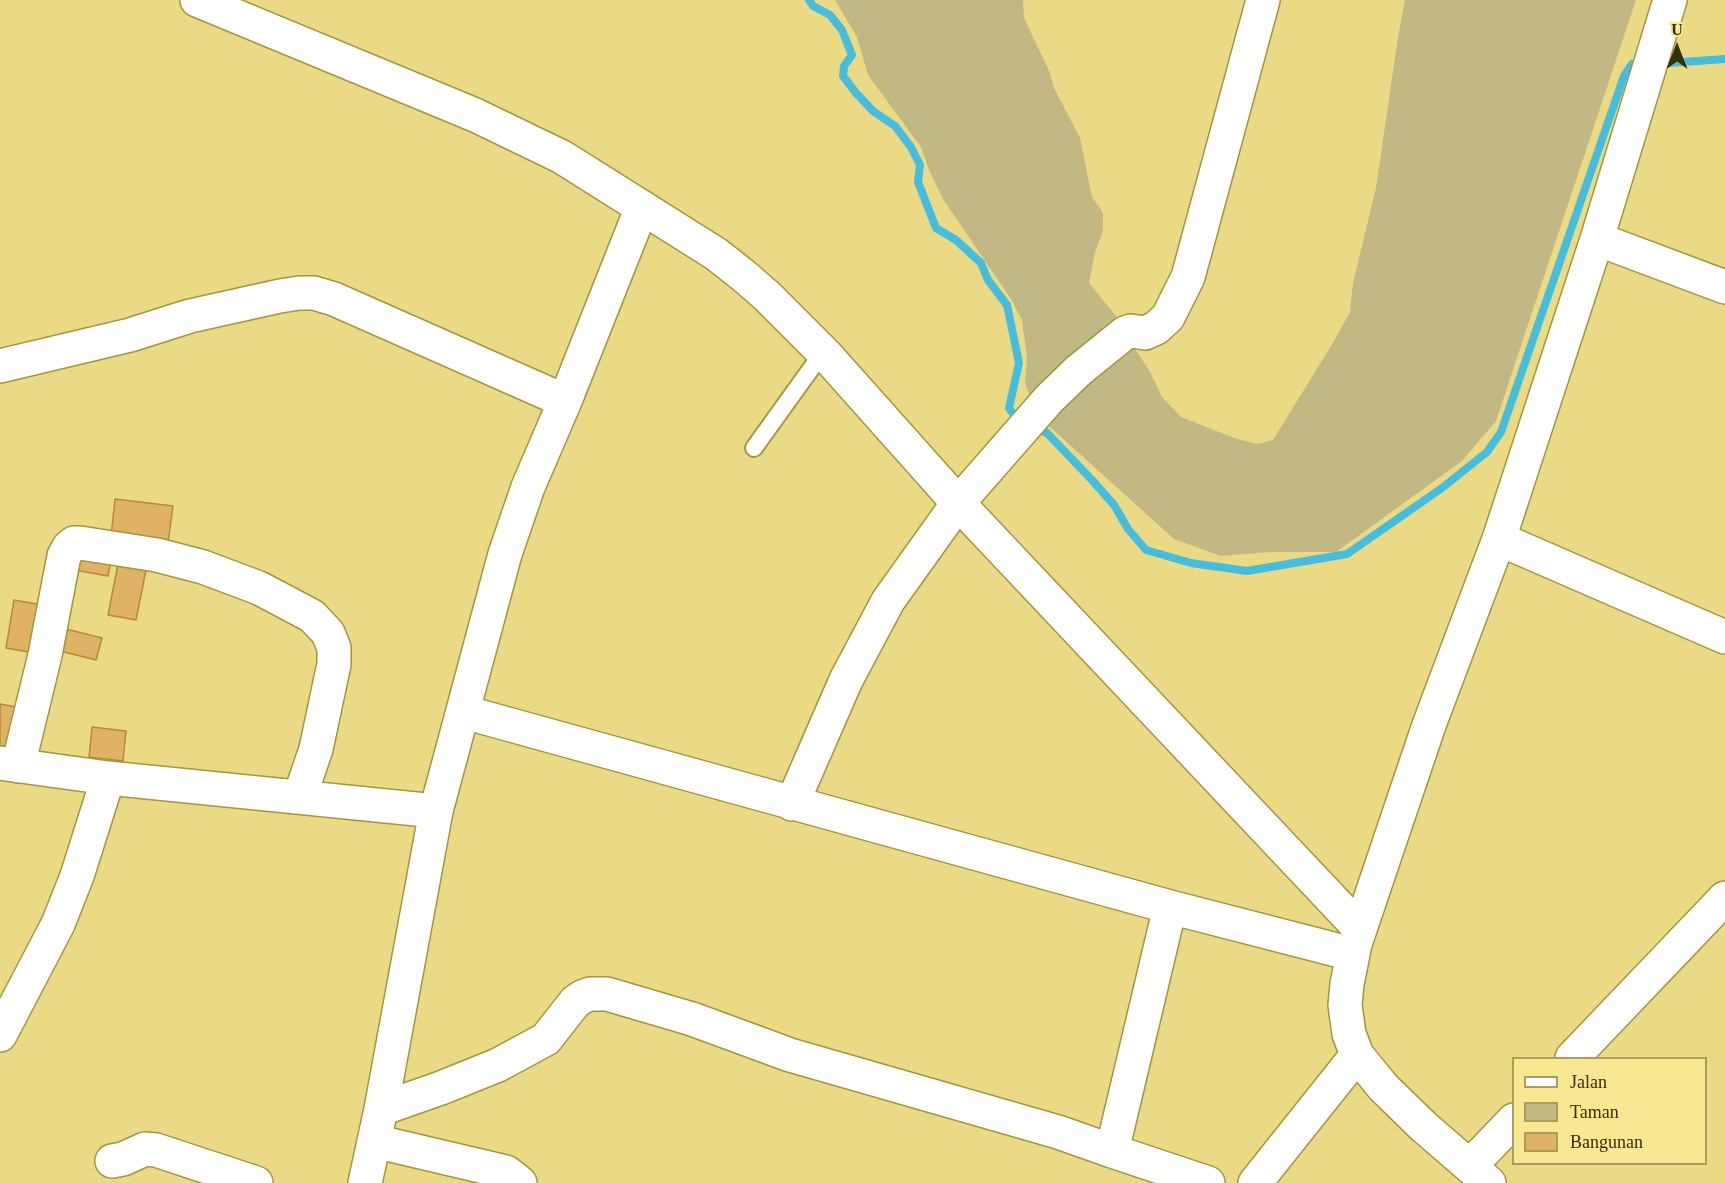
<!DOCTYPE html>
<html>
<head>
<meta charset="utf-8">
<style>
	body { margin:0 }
	#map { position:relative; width:1725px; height:1183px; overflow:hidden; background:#eada85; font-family:"Times New Roman",serif }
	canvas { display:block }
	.legend { position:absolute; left:1512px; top:1057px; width:195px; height:108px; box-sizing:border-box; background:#f8e892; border:2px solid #aa9e5c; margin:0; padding:8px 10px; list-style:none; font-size:18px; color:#352f0a }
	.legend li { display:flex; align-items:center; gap:12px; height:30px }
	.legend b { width:30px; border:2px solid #aa9e5c }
	.north { position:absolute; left:1647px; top:18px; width:60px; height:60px; -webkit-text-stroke:4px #f8e892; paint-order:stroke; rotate:0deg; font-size:16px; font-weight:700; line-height:24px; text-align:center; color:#352f0a }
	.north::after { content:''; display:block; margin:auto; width:21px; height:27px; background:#352f0a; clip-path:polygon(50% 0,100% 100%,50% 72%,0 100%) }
</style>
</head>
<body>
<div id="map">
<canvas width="1725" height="1183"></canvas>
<ul class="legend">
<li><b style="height:8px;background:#fff"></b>Jalan</li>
<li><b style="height:16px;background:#c2b883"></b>Taman</li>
<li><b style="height:16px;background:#dfb266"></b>Bangunan</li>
</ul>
<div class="north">U</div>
</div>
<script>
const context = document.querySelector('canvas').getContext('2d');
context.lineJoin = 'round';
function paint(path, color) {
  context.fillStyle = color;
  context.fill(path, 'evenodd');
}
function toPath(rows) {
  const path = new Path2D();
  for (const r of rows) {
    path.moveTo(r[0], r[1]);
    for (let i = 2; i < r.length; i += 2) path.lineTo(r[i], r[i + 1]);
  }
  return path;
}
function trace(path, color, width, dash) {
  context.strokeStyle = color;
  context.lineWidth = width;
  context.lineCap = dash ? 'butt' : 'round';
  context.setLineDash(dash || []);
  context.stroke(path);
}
const green = toPath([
	[835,0,1023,0,1024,18,1050,73,1054,88,1080,138,1092,197,1103,213,1103,231,1095,252,1089,283,1121,322,1031,399,1025,383,1027,358,1022,320,1011,299,943,199,929,170,921,147,868,75,857,37],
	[1405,0,1636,0,1496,421,1462,461,1336,552,1271,552,1221,556,1174,539,1041,419,1129,340,1150,372,1162,397,1181,417,1237,439,1258,444,1273,440,1331,346,1350,312,1353,283,1376,188,1398,37]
]);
const stream = toPath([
	[809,0,813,6,830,15,842,30,852,55,844,66,843,76,856,93,873,111,895,126,911,147,920,165,918,182,936,228,956,240,981,263,988,280,1007,305,1019,363,1009,408,1019,422],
	[1668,63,1725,59],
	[1034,427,1047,433,1092,480,1114,505,1128,529,1146,550,1191,563,1247,571,1347,554,1442,488,1487,452,1501,432,1624,76,1632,64]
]);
const building = toPath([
	[115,499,173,506,168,543,111,537,115,499],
	[73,548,112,555,108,576,69,569,73,548],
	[118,564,146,570,136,620,108,615,118,564],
	[14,600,42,605,34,653,6,648,14,600],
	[62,628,102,638,96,660,56,650,62,628],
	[0,704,22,708,15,752,0,749,0,704],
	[92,727,126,731,123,761,89,757,92,727]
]);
const lane = toPath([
	[754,448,823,352]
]);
const street = toPath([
	[197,0,475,115,562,157,716,254,744,276,767,296,827,356,958,503,1360,929],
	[1597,239,1725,287],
	[0,366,130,335,190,316,280,296,299,293,314,293,334,299,565,401],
	[1499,539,1725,637],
	[464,712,1170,907,1352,954],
	[0,763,108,778,436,811],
	[18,766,45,655,64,556,69,547,74,543,80,543,157,555,203,567,259,588,312,616,328,633,334,648,334,664,316,749,300,796],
	[792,804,846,680,888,601,958,503,1049,399,1079,370,1125,333,1131,331,1145,333,1156,328,1168,317,1188,277,1263,0],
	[1170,907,1112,1151,1208,1183],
	[0,1035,58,924,77,876,108,778],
	[1572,1058,1725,898],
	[381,1109,441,1088,498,1065,546,1039,575,1002,582,997,590,994,607,994,692,1019,790,1055,1058,1132,1112,1151],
	[374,1141,506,1172,520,1183],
	[112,1161,123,1159,145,1149,156,1150,256,1183],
	[1470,1166,1514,1120],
	[365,1183,381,1109,436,811,505,554,528,487,565,401,642,207],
	[1255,1183,1357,1055],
	[1489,1183,1423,1126,1383,1087,1357,1055,1349,1034,1345,1005,1347,984,1355,944,1429,725,1499,539,1597,239,1670,0]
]);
paint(green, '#c2b883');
trace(stream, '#47bddd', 8);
paint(building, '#dfb266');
trace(building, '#b58a3d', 1.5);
trace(lane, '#a4953f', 20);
trace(street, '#a4953f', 36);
trace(lane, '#fff', 16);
trace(street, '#fff', 33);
</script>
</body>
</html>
